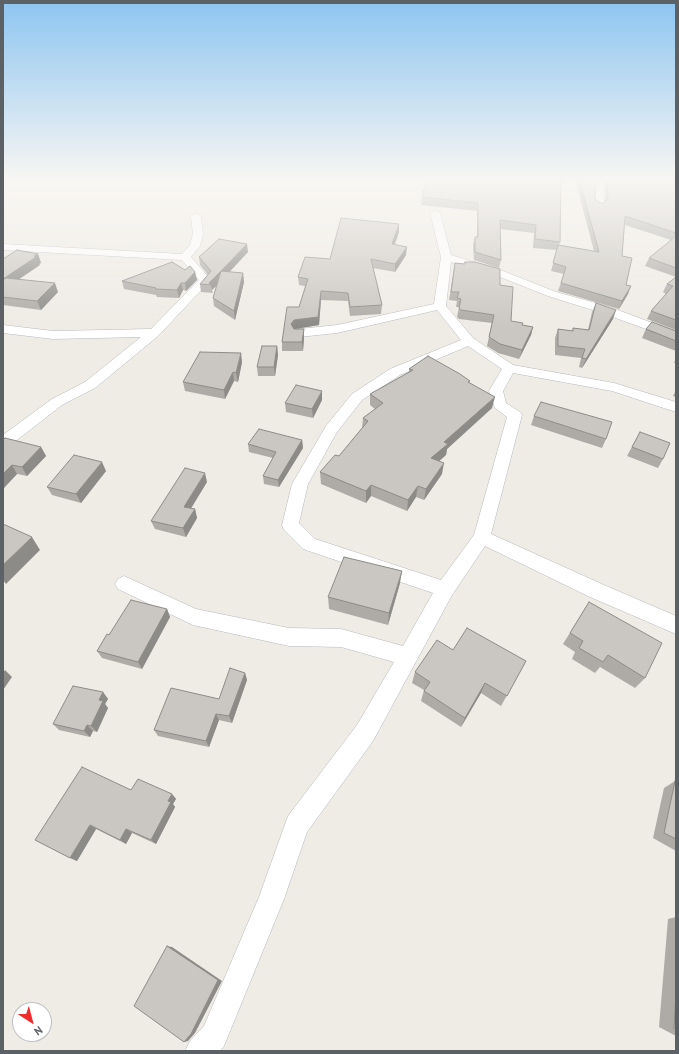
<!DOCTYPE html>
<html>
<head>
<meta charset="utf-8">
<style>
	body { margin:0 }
	#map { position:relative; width:679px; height:1054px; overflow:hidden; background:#efece5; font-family:"PT Sans",sans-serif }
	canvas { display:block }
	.frame { position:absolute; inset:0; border:4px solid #5c6166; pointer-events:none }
	.north { position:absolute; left:12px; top:1002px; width:40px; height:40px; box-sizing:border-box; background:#fff; border:1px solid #bec0c2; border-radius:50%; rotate:144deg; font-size:11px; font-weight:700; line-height:16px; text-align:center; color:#5c6166 }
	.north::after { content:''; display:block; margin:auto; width:14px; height:18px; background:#ef2c2b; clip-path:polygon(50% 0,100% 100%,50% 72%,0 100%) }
</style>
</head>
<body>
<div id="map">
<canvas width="679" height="1054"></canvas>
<div class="frame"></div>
<div class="north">N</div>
</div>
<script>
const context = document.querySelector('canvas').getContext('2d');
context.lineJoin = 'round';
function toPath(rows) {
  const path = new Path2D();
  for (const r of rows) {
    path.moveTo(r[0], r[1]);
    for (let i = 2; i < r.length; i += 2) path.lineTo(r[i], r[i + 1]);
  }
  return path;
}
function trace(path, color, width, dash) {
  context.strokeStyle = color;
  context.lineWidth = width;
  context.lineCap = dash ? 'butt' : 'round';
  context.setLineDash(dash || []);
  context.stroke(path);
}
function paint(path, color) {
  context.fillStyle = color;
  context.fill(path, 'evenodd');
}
const street = toPath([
	[595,179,603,179,604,207,599,210,594,207,595,179],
	[435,210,440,213,451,255,503,271,556,292,610,307,676,332,676,340,602,313,548,296,495,275,451,262,446,306,473,338,513,365,614,383,676,402,676,412,612,391,513,373,503,391,506,403,520,412,522,415,491,534,604,585,676,616,676,634,590,597,485,546,452,595,373,741,307,832,284,899,224,1046,220,1051,185,1051,190,1041,204,1026,259,897,288,816,357,725,394,662,341,647,289,646,193,625,118,589,115,584,118,579,124,576,196,609,289,628,341,629,403,646,433,593,303,549,284,530,282,525,292,484,326,426,352,394,390,369,461,340,437,310,337,333,299,337,295,336,293,333,295,330,299,329,337,325,434,304,441,257,430,213,435,210],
	[468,346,502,369,489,391,495,408,507,417,474,535,441,580,315,539,299,523,308,484,337,432,362,400,400,375,468,346],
	[196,213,201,216,203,234,200,246,191,257,209,278,211,280,209,282,158,336,95,388,62,405,8,447,3,448,3,435,52,399,85,382,141,337,53,339,3,333,3,325,53,331,151,329,199,280,182,260,3,250,3,244,182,254,190,245,193,234,191,216,196,213]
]);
const wall = toPath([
	[561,179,560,242,559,245,594,251,575,179,596,179,595,199,602,204,605,201,605,179,676,179,676,330,647,319,651,311,666,294,663,292,667,284,676,277,645,266,649,258,671,240,625,225,622,256,628,294,619,309,558,291,564,274,551,271,557,250,533,248,534,233,500,229,501,260,499,268,474,260,473,245,475,237,477,237,477,211,421,205,422,197],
	[399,232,394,245,406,255,395,272,373,268,382,305,381,314,350,316,348,301,321,300,319,325,294,329,304,338,303,351,282,351,282,342,299,307,305,286,299,285,298,277,330,259],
	[248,252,229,272,243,273,244,282,235,320,214,306,213,298,216,286,212,290,213,293,201,292,200,284,208,275,200,265,199,257],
	[38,254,41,263,39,264,40,265,19,279,58,292,41,310,3,305,3,259],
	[455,263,500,285,511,321,522,325,533,327,531,335,519,359,498,353,487,346,492,323,459,319,457,317,459,307,456,307,457,301,449,300],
	[185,270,195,272,197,280,186,291,183,290,179,298,157,297,156,295,124,289,122,281],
	[596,303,613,319,582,368,579,367,581,358,555,355,555,338,558,329,572,331,573,328,588,330,592,312],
	[646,329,676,330,676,351,642,338],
	[277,346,278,355,275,376,258,376,257,367],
	[676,358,676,363,674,363],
	[242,362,238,382,234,381,225,399,185,391,183,382],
	[409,369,469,383,492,408,447,449,446,455,439,461,442,474,424,500,416,497,407,511,371,496,366,503,321,484,320,472,339,456,362,428,363,418,375,409,370,405,370,394,409,373],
	[676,390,676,397,673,396],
	[322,400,313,418,286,412,285,403],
	[534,416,606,439,602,448,531,425],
	[640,432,663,459,658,468,627,456],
	[3,440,41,447,46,456,27,476,17,474,3,489],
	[302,440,303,448,279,487,264,484,263,476,273,458,249,452,248,444],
	[106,471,81,503,52,495,47,487],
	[207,482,191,508,195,509,197,518,186,537,155,529,151,521],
	[400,583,388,625,329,609,328,597],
	[589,602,645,678,635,688,600,667,595,673,572,659,575,652,563,644],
	[167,609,170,617,142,669,102,658,97,651,109,635],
	[453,650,526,661,501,706,481,693,461,727,421,701,424,690,412,683,415,672],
	[245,673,247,680,232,723,219,720,209,747,158,736,154,730,219,699],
	[103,692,108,699,105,704,108,708,97,732,93,731,90,737,59,730,53,724],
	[675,781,676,782,676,851,653,838,664,788],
	[131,790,172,794,176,799,173,804,175,807,156,844,132,833,126,844,96,829,77,861,35,840],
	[676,917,676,1036,659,1027,668,919]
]);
const shadedWall = toPath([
	[399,224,399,232,392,253,392,244],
	[247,244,248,252,222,280,221,271],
	[407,247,406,255,395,272,395,264],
	[38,254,41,263,39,264,40,265,3,290,3,279],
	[221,271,222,280,212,290,211,285,209,283],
	[195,272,197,280,186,291,185,283],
	[243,273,244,282,235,320,234,311],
	[55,283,58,292,41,310,37,301],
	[181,283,183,290,179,298,177,290],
	[631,286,628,294,619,309,622,301],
	[321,291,321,300,319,325,295,329,292,332,291,324],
	[616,310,613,319,582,368,586,359],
	[533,327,531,335,519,359,522,350],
	[304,329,304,338,303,351,302,342],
	[277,346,278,355,275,376,274,367],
	[241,353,242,362,238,382,236,373],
	[233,372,234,381,225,399,224,390],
	[322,391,322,400,313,418,312,409],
	[495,397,492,408,447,449,446,455,429,470,431,458,444,442],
	[302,440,303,448,279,487,278,480],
	[41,447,46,456,27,476,22,467],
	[102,462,106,471,81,503,76,494],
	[444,463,442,474,424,500,426,489],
	[12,465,17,474,3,489,3,474],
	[205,473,207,482,187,515,184,507],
	[371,485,371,496,366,503,366,491],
	[418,486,416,497,407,511,408,500],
	[195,509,197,518,186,537,183,528],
	[32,537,40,550,6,584,3,580,3,565],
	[402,571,400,583,388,625,389,613],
	[167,609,170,617,142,669,138,662],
	[5,670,12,677,3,690,3,673],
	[245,673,247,680,232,723,229,716],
	[485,683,481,693,461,727,465,718],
	[103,692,108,699,105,704,108,708,97,732,91,726,99,700],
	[216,714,219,720,209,747,206,741],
	[87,725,93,731,90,737,84,731],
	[172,794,176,799,173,804,175,807,156,844,151,840,168,801],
	[90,825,96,829,77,861,70,858],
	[126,829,132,833,126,844,120,840],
	[167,946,172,947,222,981,195,1033,188,1041,184,1042]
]);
const building = toPath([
	[427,179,561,179,560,242,535,239,536,225,500,220,501,260,475,252,475,237,478,237,478,203,422,197,427,179],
	[579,179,596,179,595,199,602,204,608,199,607,179,676,179,676,233,625,216,622,256,632,258,626,285,631,286,622,301,561,283,566,267,553,263,558,245,599,252,579,179],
	[341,218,399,224,392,244,407,247,395,264,371,259,382,305,350,307,348,293,321,291,318,317,294,320,291,324,294,329,304,329,302,342,282,342,287,307,299,307,308,279,298,277,305,257,330,259,341,218],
	[676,236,676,268,649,258,676,236],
	[219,239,247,244,221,271,243,273,234,311,213,298,221,271,209,283,211,285,200,284,211,271,199,257,219,239],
	[17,250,38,254,34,256,36,257,3,279,3,259,17,250],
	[172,262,185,270,190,266,195,272,185,283,181,283,177,290,155,289,156,288,122,281,172,262],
	[465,262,475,262,500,269,500,285,513,287,511,321,523,323,522,325,533,327,522,350,500,344,489,337,494,315,461,310,459,308,461,299,457,298,459,292,451,292,455,263,465,264,465,262],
	[676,277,676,320,651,311,673,286,667,284,676,277],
	[6,278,55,283,37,301,3,297,3,280,6,278],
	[596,303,616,310,586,359,582,358,585,349,558,346,558,329,573,331,573,328,589,330,596,303],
	[652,322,676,331,676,341,646,329,652,322],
	[262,346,277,346,274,367,257,367,262,346],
	[200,352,241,353,236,373,233,372,224,390,183,382,200,352],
	[428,356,460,374,470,381,468,382,495,397,444,442,448,444,431,458,444,463,426,489,418,486,408,500,371,485,366,491,320,472,335,455,339,456,368,421,363,418,383,403,370,394,413,370,409,369,428,356],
	[296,385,322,391,312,409,285,403,296,385],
	[541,402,612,422,606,439,534,416,541,402],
	[259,429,302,440,278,480,263,476,276,452,248,444,259,429],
	[640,432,670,443,663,459,632,447,640,432],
	[5,438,41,447,22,467,12,465,3,474,3,440,5,438],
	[74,455,102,462,76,494,47,487,74,455],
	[185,468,205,473,184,507,195,509,183,528,151,521,185,468],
	[3,524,32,537,3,565,3,524],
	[344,557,402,571,389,613,328,597,344,557],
	[131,600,167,609,138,662,97,651,107,634,109,635,131,600],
	[589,602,662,643,645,678,608,655,603,662,579,648,583,641,570,633,589,602],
	[467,628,526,661,507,696,485,683,465,718,424,691,430,682,415,672,437,640,453,650,467,628],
	[230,668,245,673,229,716,216,714,206,741,154,730,171,688,219,699,230,668],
	[73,686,103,692,99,700,103,701,91,726,87,725,84,731,53,724,73,686],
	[82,767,131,790,138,779,172,794,168,801,171,802,151,840,126,829,120,840,90,825,70,858,35,840,82,767],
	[675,781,676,782,676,839,664,833,675,781],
	[167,946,218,980,191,1034,184,1042,134,1006,167,946],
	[676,995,676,1029,674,1028,676,995]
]);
trace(street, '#b5b8bc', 1);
paint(street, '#fff');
paint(wall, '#aeaba7');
paint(shadedWall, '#8d8b88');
paint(building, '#cac7c2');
trace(building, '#8d8b88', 1);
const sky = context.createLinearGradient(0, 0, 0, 327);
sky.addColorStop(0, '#8dc5f1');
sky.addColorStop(0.55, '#f8f6f3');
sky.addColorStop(1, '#f8f6f300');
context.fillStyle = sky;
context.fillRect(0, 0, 679, 327);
</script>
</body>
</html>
